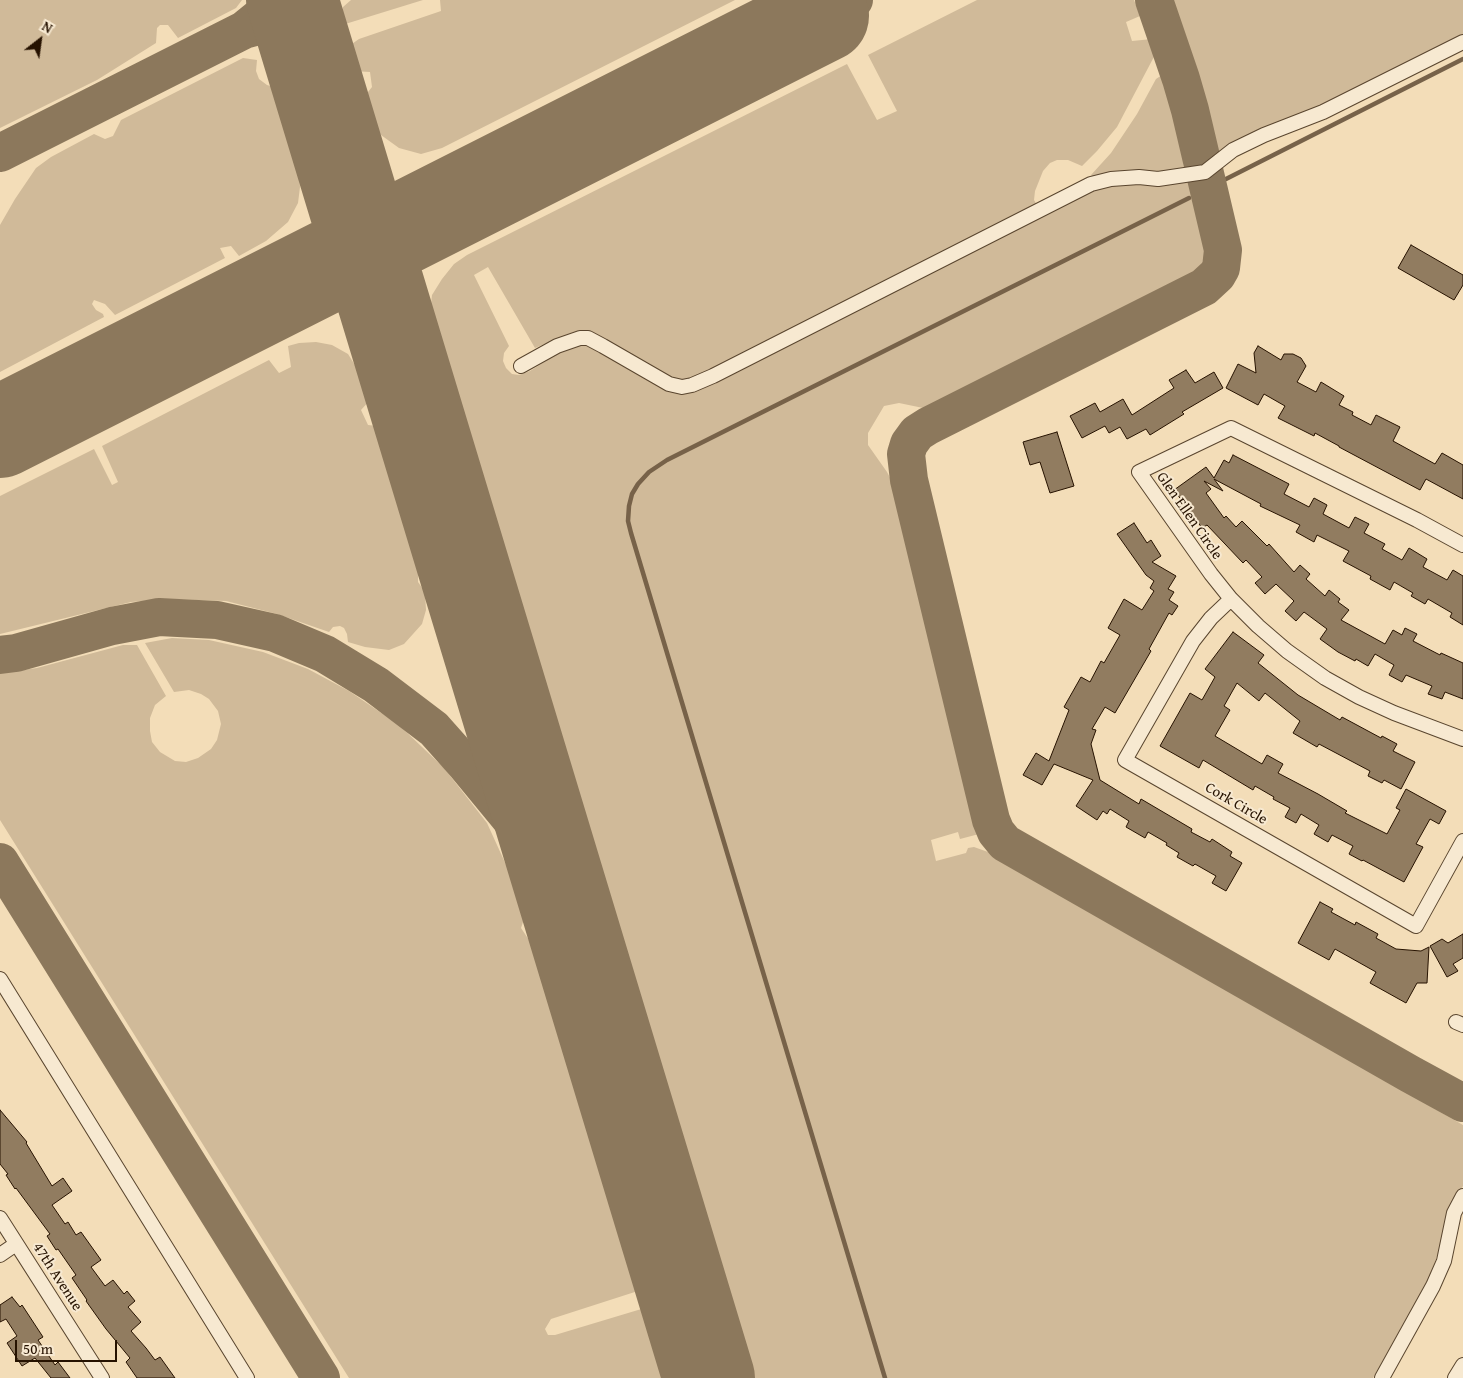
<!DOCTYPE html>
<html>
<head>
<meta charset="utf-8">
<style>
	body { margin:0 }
	#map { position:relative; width:1463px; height:1378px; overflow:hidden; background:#f3ddb8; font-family:"Gentium Book Plus",serif }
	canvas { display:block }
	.north { position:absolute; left:15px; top:15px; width:50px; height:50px; -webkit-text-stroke:4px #f7e9d1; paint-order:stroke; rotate:30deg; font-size:14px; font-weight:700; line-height:20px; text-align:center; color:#261200 }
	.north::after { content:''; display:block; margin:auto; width:18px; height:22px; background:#261200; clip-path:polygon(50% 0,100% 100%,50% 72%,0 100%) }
	.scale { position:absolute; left:15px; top:1340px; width:102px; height:22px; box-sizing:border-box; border:2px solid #261200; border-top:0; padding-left:6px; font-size:15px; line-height:18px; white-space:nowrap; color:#261200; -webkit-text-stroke:4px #f7e9d1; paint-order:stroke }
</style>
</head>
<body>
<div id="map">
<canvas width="1463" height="1378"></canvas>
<div class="north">N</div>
<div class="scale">50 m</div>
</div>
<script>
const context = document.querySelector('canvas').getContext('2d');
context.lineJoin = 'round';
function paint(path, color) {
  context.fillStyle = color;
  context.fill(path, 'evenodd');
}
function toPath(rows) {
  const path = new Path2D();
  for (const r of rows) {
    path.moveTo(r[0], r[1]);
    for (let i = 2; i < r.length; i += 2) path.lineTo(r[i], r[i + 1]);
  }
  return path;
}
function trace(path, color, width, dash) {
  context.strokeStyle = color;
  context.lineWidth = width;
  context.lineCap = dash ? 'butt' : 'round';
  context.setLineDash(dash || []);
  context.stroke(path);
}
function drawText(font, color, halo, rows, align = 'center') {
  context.font = font + ' "Gentium Book Plus",serif';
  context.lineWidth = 4;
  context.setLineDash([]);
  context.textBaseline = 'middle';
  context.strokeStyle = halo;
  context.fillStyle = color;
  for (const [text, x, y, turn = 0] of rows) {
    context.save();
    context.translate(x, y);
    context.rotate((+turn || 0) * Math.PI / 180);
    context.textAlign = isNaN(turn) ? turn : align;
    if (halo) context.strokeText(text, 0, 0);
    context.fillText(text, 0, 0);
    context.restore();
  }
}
const green = toPath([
	[0,0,242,0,236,8,178,38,168,25,160,25,157,28,156,43,97,80,0,128],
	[351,0,423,0,342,25,341,17,343,7],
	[440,0,735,0,442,148,421,154,399,148,381,135,371,119,364,97,372,87,370,72,353,71,346,48,359,39,441,11],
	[977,0,1134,0,1140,16,1126,22,1132,41,1152,39,1157,51,1117,127,1097,151,1082,166,1068,160,1057,160,1050,163,1043,171,1035,191,1034,200,1037,205,689,381,668,378,588,332,581,331,571,333,535,348,488,267,474,275,509,346,504,353,503,361,506,368,512,374,519,375,530,371,565,349,587,343,676,392,1092,188,1136,183,1187,180,1200,210,1207,251,1203,265,1197,271,928,409,899,403,884,406,868,433,868,445,887,472,896,489,979,834,960,839,958,832,931,840,936,861,966,853,968,848,974,847,988,852,1463,1125,1463,1186,1450,1208,1442,1243,1428,1280,1373,1378,751,1378,434,336,430,313,432,295,442,279,454,264,467,255,847,64,877,120,897,111,868,55],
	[1172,0,1463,0,1463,36,1326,104,1255,131,1220,153,1211,152,1173,11],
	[243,58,257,60,256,71,259,79,267,85,277,88,298,158,300,187,298,203,288,222,266,241,239,256,231,246,220,248,225,258,115,315,105,304,94,300,92,304,96,310,103,314,104,317,0,372,0,225,15,199,36,168,51,157,94,134,105,139,113,136,121,120],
	[1162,75,1174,105,1182,144,1184,168,1164,172,1094,178,1091,175,1111,153,1137,114,1156,79],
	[316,342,332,345,348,354,363,378,370,400,361,410,368,425,377,426,422,566,418,574,418,582,425,592,426,610,422,624,404,644,389,650,365,647,348,642,347,634,344,628,340,626,333,627,329,632,277,614,226,601,168,599,131,602,0,634,0,496,94,449,112,485,118,482,102,446,269,360,279,373,291,367,288,346,299,343],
	[172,638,209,640,263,652,308,669,349,691,399,725,444,768,487,823,517,889,525,916,521,928,529,940,537,944,641,1290,551,1319,545,1329,548,1335,555,1335,648,1307,669,1378,349,1378,0,820,0,673,37,668,123,645,137,645,166,696,155,705,150,718,150,731,152,742,160,752,175,761,186,762,198,758,211,749,217,740,221,724,218,711,209,699,201,694,189,690,174,692,145,643]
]);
const stream = toPath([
	[1226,179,1463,59],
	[885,1378,631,533,628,521,629,506,632,494,638,484,649,472,667,460,1189,198]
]);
const taxiway = toPath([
	[1154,0,1181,79,1190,110,1223,250,1221,268,1217,275,1204,287,928,426,917,433,909,444,906,454,909,480,991,820,996,832,1005,843,1410,1074,1463,1103],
	[823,16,854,0],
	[244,30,259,26,276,27,288,33,299,42,305,53,321,95],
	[315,68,307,37,308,23,313,10,319,0],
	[0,153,244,30,265,13,273,0],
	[0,430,39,413],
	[0,655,16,653,112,626,159,617,217,620,275,633,325,654,376,685,434,729,466,765,513,822,548,873,577,941],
	[0,862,321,1378]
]);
const runway = toPath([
	[292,0,709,1378],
	[0,432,823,16]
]);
const building = toPath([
	[1411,245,1463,275,1463,285,1454,300,1398,268,1411,245],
	[1258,346,1281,360,1284,354,1293,354,1301,358,1306,366,1297,382,1316,392,1321,382,1344,396,1339,405,1353,412,1352,415,1371,425,1376,415,1400,427,1393,441,1435,464,1442,453,1463,465,1463,499,1426,479,1420,490,1339,447,1339,446,1315,433,1314,436,1278,418,1285,406,1264,394,1258,405,1226,388,1238,364,1256,373,1254,353,1258,346],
	[1186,370,1195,383,1214,372,1223,388,1182,412,1184,414,1150,435,1146,429,1127,439,1120,427,1109,433,1105,426,1082,438,1070,416,1095,403,1100,412,1123,399,1132,415,1174,388,1169,380,1186,370],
	[1057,432,1074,486,1050,493,1040,462,1030,465,1023,442,1057,432],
	[1233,455,1289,484,1284,494,1309,507,1314,498,1327,505,1323,514,1349,528,1355,517,1369,524,1364,533,1385,544,1382,549,1402,560,1409,548,1427,559,1423,567,1447,580,1453,570,1463,576,1463,625,1450,617,1452,613,1428,599,1425,604,1411,596,1413,593,1394,582,1390,590,1370,579,1371,576,1343,561,1349,551,1317,535,1314,542,1296,532,1300,525,1260,506,1261,504,1214,479,1223,491,1204,481,1211,489,1206,493,1224,518,1226,516,1236,527,1242,521,1267,546,1269,544,1294,572,1300,565,1310,574,1306,579,1325,596,1329,590,1340,599,1338,602,1349,610,1341,620,1385,644,1393,630,1402,635,1405,628,1417,634,1413,641,1440,655,1441,653,1463,663,1463,699,1445,692,1442,699,1428,694,1432,686,1406,675,1402,682,1389,675,1394,665,1375,654,1368,666,1356,659,1355,661,1338,652,1320,639,1327,629,1304,612,1296,621,1285,611,1294,601,1276,584,1265,594,1255,583,1262,577,1246,560,1243,563,1207,525,1202,528,1174,490,1206,467,1214,478,1224,460,1229,463,1233,455],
	[1134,523,1147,543,1151,540,1161,556,1152,562,1176,576,1168,589,1174,592,1169,600,1178,606,1172,615,1169,613,1149,649,1151,651,1115,713,1105,707,1092,729,1096,730,1091,744,1100,780,1139,804,1141,799,1192,829,1191,832,1210,842,1212,839,1232,852,1230,856,1242,863,1226,891,1212,883,1216,876,1195,864,1193,866,1177,857,1179,853,1166,845,1167,843,1148,832,1145,838,1126,827,1129,821,1110,809,1107,814,1103,811,1097,820,1076,806,1093,780,1054,764,1042,785,1023,775,1036,753,1049,761,1069,710,1064,707,1081,677,1090,682,1101,661,1104,663,1120,635,1108,628,1124,599,1142,610,1154,591,1150,588,1154,581,1146,575,1117,534,1134,523],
	[1233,632,1264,655,1258,663,1298,695,1340,720,1342,717,1381,738,1382,736,1397,744,1393,751,1415,762,1401,789,1384,780,1382,783,1368,776,1370,771,1319,744,1317,747,1293,733,1300,721,1265,693,1259,701,1237,683,1224,706,1230,710,1215,736,1262,764,1267,755,1283,764,1278,773,1318,794,1347,811,1345,813,1387,834,1400,810,1396,808,1406,789,1446,811,1439,824,1430,819,1416,844,1423,847,1404,882,1363,860,1362,861,1349,854,1353,846,1332,835,1328,842,1314,834,1319,825,1301,814,1296,823,1285,817,1290,808,1273,799,1274,797,1255,786,1253,790,1203,760,1199,768,1160,746,1190,693,1202,700,1215,677,1205,669,1233,632],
	[1320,902,1333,909,1331,912,1355,925,1356,922,1378,934,1376,938,1396,949,1421,951,1429,947,1427,983,1417,983,1406,1003,1370,983,1376,972,1335,949,1329,960,1298,943,1320,902],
	[1463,934,1463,958,1453,964,1458,971,1447,977,1430,946,1442,939,1448,943,1463,934],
	[0,1110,27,1142,26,1143,52,1186,63,1178,72,1191,52,1205,65,1224,68,1222,76,1235,81,1232,101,1260,91,1267,105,1286,113,1280,124,1294,127,1291,135,1301,128,1307,141,1322,131,1331,146,1348,155,1360,160,1357,175,1378,137,1378,126,1362,130,1358,106,1329,86,1301,87,1300,72,1278,76,1275,58,1249,56,1250,47,1236,50,1234,16,1188,15,1189,6,1175,8,1174,0,1164,0,1110],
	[12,1297,20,1307,22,1305,43,1337,38,1340,55,1365,58,1362,70,1378,51,1378,35,1358,22,1366,7,1343,17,1336,6,1319,0,1322,0,1305,12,1297]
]);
const minor = toPath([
	[521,366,557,346,580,338,588,338,603,346,669,384,682,387,692,385,713,376,1091,184,1111,179,1139,177,1158,179,1205,172,1233,150,1264,135,1323,112,1463,42],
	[1463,545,1417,520,1231,428,1139,472,1211,574,1231,599,1258,626,1287,651,1325,678,1359,697,1394,713,1463,739],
	[1231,599,1211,618,1193,641,1125,760,1416,926,1463,841],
	[0,979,247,1378],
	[1456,1022,1463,1025],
	[0,1218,102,1378],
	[0,1255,16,1244],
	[1382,1378,1433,1286,1444,1261,1454,1213,1463,1196],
	[1455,1378,1463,1365]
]);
const streetNames = [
	["Glen Ellen Circle",1189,516,55],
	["Cork Circle",1236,804,30],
	["47th Avenue",57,1277,57]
];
paint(green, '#d0ba99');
trace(stream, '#776249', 4.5);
trace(taxiway, '#8c785c', 38);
trace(runway, '#8c785c', 92);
paint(building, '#917c60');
trace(building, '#261200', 1);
trace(minor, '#59452e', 16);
trace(minor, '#f7e9d1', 14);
drawText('15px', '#261200', '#f7e9d1', streetNames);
</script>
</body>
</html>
